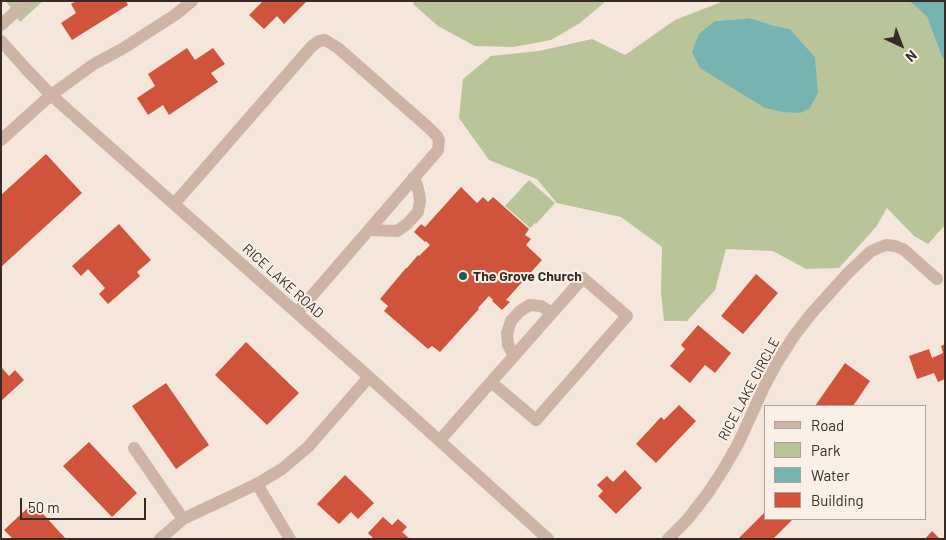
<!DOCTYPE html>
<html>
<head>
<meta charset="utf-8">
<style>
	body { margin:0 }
	#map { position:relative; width:946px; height:540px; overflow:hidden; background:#f4e6db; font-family:Barlow,sans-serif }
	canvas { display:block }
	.frame { position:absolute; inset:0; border:2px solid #382b27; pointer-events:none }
	.legend { position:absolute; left:764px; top:405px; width:162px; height:115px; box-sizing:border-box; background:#fbf0e7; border:1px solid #ada19a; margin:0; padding:6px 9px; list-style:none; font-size:15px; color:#382b27 }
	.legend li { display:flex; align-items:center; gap:10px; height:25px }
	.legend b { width:25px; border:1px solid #ada19a }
	.north { position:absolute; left:876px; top:20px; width:50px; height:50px; -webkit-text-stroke:4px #fbf0e7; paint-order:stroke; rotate:137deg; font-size:14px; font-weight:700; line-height:20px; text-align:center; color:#382b27 }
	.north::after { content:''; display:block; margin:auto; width:18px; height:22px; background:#382b27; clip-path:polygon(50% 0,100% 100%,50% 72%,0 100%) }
	.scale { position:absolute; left:20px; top:498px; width:126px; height:22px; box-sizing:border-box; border:2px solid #382b27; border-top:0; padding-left:6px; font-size:15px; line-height:18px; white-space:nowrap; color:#382b27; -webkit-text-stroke:4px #fbf0e7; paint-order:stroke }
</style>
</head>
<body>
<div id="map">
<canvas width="946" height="540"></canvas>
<div class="frame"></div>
<ul class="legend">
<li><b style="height:6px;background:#cdb4a5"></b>Road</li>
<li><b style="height:14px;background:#b9c499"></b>Park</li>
<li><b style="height:14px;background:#77b4b1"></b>Water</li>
<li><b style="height:14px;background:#d0543c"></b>Building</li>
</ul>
<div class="north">N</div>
<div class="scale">50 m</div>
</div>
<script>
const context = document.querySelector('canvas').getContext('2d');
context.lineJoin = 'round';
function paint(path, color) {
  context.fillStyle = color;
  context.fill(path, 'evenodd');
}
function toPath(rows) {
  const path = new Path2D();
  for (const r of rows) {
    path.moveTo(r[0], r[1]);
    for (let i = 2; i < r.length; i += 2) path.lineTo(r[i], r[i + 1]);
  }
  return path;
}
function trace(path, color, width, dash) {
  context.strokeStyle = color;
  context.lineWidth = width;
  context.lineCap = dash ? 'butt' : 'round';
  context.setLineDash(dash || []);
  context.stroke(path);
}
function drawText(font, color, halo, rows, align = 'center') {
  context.font = font + ' Barlow,sans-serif';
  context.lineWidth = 4;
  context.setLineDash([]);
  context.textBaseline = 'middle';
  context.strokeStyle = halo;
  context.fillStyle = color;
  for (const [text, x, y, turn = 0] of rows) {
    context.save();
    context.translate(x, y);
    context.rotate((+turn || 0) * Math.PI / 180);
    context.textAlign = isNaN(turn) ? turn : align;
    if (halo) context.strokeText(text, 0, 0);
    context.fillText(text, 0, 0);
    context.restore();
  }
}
const green = toPath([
	[6,1,43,1,20,22],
	[414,1,606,1,580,23,551,40,514,47,475,46,438,26,413,4],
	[724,1,901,1,912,3,927,17,942,57,945,60,945,225,928,244,914,236,887,208,876,227,839,268,806,269,773,251,726,249,715,290,687,321,664,321,661,292,662,247,621,217,557,203,537,179,489,160,459,118,463,79,491,56,539,51,592,39,625,55,675,20],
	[750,18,772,25,790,29,815,57,816,74,715,21],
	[529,180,555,203,536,224,535,223,530,228,505,206]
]);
const water = toPath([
	[901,1,945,1,945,60,942,57,927,17,912,3],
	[750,18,772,25,790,29,815,57,818,93,810,108,800,113,783,112,765,108,700,68,692,52,699,34,715,21]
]);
const building = toPath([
	[76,1,126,1,128,5,72,40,61,23,76,13,71,4],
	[263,1,307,1,284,24,277,16,264,29,249,15],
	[187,48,195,60,213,48,225,64,211,73,218,82,169,115,163,105,148,115,137,98,155,86,148,74],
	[46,154,82,193,1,267,1,195],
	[461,187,477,203,483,197,488,202,493,197,529,229,525,235,531,239,526,245,542,260,506,300,510,302,502,310,492,301,493,300,489,296,478,308,479,309,440,352,432,346,428,349,384,311,388,306,380,299,406,268,407,268,418,255,419,256,430,245,426,241,425,242,414,232,421,224,425,227],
	[119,224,151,260,137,272,140,276,108,304,99,294,105,288,88,269,81,276,72,266],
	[756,274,778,293,743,334,721,316],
	[698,325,731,353,715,373,705,365,690,383,670,366,685,349,681,345],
	[246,342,299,393,267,425,215,375],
	[945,344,945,379,938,382,934,373,917,379,909,356,929,349,932,358,943,353,941,346],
	[845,363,870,381,853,406,815,406],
	[1,367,9,376,15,370,24,380,1,401],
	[166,383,209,445,176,469,132,406],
	[679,405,696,421,656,463,636,444,661,417,664,420],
	[89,442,137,493,112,517,63,466],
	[625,470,642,488,616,514,598,496,603,491,597,485,607,476,613,482],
	[345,475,374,503,358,519,351,512,339,524,317,504],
	[33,503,66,539,13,539,4,530],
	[765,512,765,519,793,519,773,539,738,539],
	[383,517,392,525,398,519,407,527,402,532,410,539,374,539,368,533],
	[932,531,940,539,925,539]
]);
const minor = toPath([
	[1,25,27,1],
	[1,41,27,70,51,95,369,377,548,539],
	[1,140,51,95,94,64,122,49,175,15,192,1],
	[174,204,312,46,319,41,325,40,338,48,429,128,437,136,439,140,438,150,297,313],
	[369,230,397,231,407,224,418,212,420,201,419,193,417,185,413,178],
	[514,356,508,345,507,333,511,321,520,311,530,305,541,306,552,313],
	[440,440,491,382,583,278,627,316,536,420,491,382],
	[134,448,183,519],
	[257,484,290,539],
	[160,539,183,519,257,484,282,469,308,447,369,377],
	[668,539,687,520,708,493,723,470,738,444,764,387,778,361,794,336,811,314,847,274,870,252,878,248,886,245,895,246,903,249,937,279]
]);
const markers = [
	[463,276,5,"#195e5d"]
];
const poiNames = [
	["The Grove Church",473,276]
];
const streetNames = [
	["RICE LAKE ROAD",283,281,42],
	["RICE LAKE CIRCLE",749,389,-62]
];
paint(green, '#b9c499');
paint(water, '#77b4b1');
paint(building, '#d0543c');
trace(minor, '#cdb4a5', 12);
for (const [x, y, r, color] of markers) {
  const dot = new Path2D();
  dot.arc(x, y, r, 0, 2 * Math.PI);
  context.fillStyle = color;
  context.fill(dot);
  trace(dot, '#fbf0e7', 2);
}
drawText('bold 14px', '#382b27', '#fbf0e7', poiNames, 'left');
drawText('14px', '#382b27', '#fbf0e7', streetNames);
</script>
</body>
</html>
